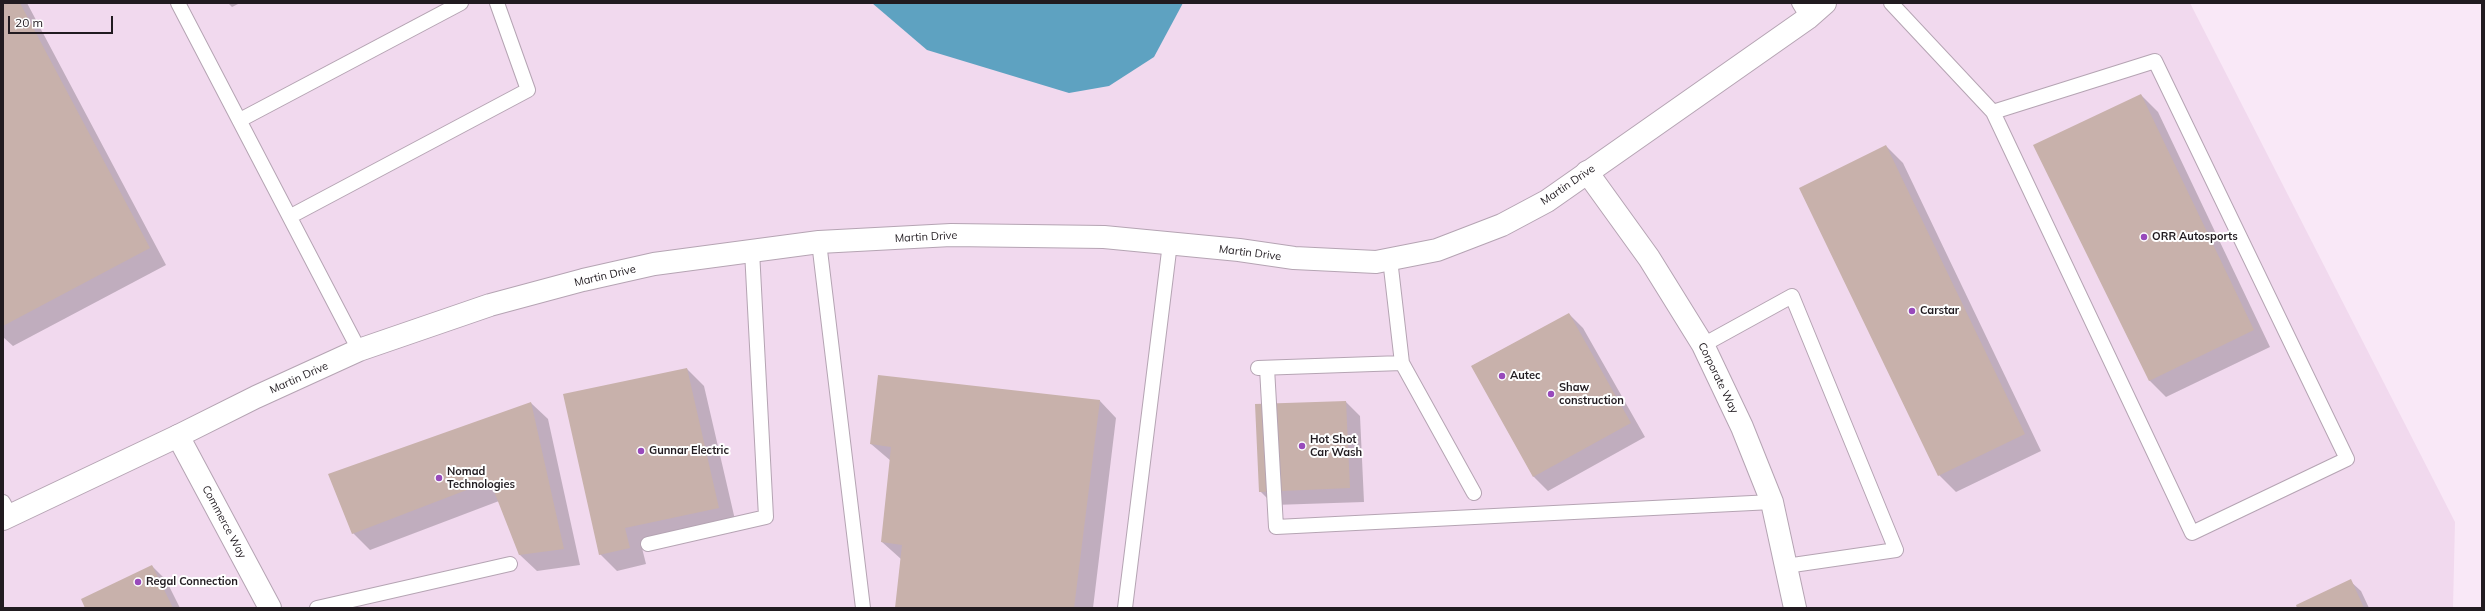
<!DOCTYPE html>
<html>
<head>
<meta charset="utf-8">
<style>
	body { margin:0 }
	#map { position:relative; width:2485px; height:611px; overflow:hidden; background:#f9e8f7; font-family:Mulish,sans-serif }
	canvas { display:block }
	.frame { position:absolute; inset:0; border:4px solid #211b20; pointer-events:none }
	.scale { position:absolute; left:8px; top:16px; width:105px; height:18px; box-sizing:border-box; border:2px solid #211b20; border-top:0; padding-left:5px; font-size:12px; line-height:14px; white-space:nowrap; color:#211b20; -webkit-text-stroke:3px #fff; paint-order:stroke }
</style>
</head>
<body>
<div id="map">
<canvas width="2485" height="611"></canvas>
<div class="frame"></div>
<div class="scale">20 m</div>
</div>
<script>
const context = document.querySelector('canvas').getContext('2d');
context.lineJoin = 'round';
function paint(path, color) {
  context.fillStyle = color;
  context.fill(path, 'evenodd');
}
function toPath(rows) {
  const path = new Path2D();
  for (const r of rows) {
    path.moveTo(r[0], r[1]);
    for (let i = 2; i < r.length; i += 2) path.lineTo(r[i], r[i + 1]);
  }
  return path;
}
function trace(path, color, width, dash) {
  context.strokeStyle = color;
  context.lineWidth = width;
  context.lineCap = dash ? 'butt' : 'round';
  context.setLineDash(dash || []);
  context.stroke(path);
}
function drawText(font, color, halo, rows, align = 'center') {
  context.font = font + ' Mulish,sans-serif';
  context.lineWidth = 4;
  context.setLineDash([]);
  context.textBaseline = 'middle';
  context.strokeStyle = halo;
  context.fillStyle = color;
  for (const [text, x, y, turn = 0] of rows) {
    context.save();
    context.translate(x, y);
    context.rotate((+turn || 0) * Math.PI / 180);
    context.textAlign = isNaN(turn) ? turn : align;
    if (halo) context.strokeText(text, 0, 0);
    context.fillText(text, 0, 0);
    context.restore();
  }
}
const built = toPath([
	[3,3,2190,3,2455,522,2453,608,3,608]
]);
const water = toPath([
	[872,3,1183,3,1154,57,1109,86,1069,93,927,50]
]);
const shadow = toPath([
	[3,3,27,3,166,265,13,346,3,337],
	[228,3,240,3,232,7],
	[2141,95,2158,112,2270,347,2166,397,2149,380],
	[1886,146,1903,163,2041,451,1956,492,1939,475],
	[1569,314,1583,328,1645,437,1548,491,1534,477,1472,366],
	[687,369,704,386,736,524,641,544,646,564,617,571,600,554],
	[1100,401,1116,418,1093,608,896,608,901,559,882,542,891,461,871,444],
	[1346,402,1360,416,1364,502,1274,505,1260,491],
	[531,403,548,419,580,565,537,571,520,555,499,501,370,550,353,533],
	[152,566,166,580,180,608,86,608],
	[2350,581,2361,591,2369,608,2298,608]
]);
const building = toPath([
	[3,3,20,3,150,248,3,326],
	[2141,94,2254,330,2149,381,2033,145],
	[1886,145,2025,434,1938,476,1799,188],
	[1569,313,1631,423,1533,477,1471,366],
	[687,368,719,508,625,528,630,548,599,555,563,394],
	[878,375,1100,400,1074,608,895,608,902,545,881,542,891,447,870,444],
	[1346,401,1350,488,1259,492,1255,404],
	[531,402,564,549,519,555,490,481,352,534,328,474],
	[152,565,173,608,85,608,81,599],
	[2351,579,2364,608,2297,608,2296,605]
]);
const lane = toPath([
	[178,3,359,350],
	[1799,3,1808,18],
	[1891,3,1993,112,2192,533,2347,459,2155,61,1993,112],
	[240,120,461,3],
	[291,216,528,90,497,3],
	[819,242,863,608],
	[1390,259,1402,363,1474,493],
	[1703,345,1792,296,1896,550,1786,566],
	[1258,368,1402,363],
	[1267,368,1276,527,1772,502],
	[3,502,10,515],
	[648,544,766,517,752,251],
	[317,608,510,564],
	[1125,608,1170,243]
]);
const street = toPath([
	[1587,172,1649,258,1703,345,1742,427,1772,502,1795,608],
	[178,436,270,608]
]);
const secondary = toPath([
	[3,519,178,436,256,397,359,350,490,305,583,280,654,264,819,242,951,235,1104,237,1239,250,1294,258,1376,262,1437,250,1502,225,1547,201,1808,18,1825,3]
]);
const markers = [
	[2144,237,4,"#984abb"],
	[1912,311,4,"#984abb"],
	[1502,376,4,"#984abb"],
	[1551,394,4,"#984abb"],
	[1302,446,4,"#984abb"],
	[641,451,4,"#984abb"],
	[439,478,4,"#984abb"],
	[138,582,4,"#984abb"]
];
const streetNames = [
	["Martin Drive",1568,185,-34],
	["Martin Drive",926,237,-3],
	["Martin Drive",1250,253,7],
	["Martin Drive",605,276,-13],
	["Martin Drive",299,378,-24],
	["Corporate Way",1718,378,64],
	["Commerce Way",224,522,62]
];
const poiNames = [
	["ORR Autosports",2152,237],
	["Carstar",1920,311],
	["Autec",1510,376],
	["Shaw",1559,388],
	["construction",1559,401],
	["Hot Shot",1310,440],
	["Car Wash",1310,453],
	["Gunnar Electric",649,451],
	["Nomad",447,472],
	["Technologies",447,485],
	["Regal Connection",146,582]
];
paint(built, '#f1d9ee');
paint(water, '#5ea2c1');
paint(shadow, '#0003');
paint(building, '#c8b1ab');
trace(lane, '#b5a4b3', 16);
trace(street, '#b5a4b3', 24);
trace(secondary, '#b5a4b3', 24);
trace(lane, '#fff', 14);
trace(street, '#fff', 22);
trace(secondary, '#fff', 22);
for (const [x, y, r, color] of markers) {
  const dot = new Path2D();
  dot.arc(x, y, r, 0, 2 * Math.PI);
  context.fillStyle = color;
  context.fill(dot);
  trace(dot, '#fff', 1.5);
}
drawText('11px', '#211b20', '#fff', streetNames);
drawText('bold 11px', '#211b20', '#fff', poiNames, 'left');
</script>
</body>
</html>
